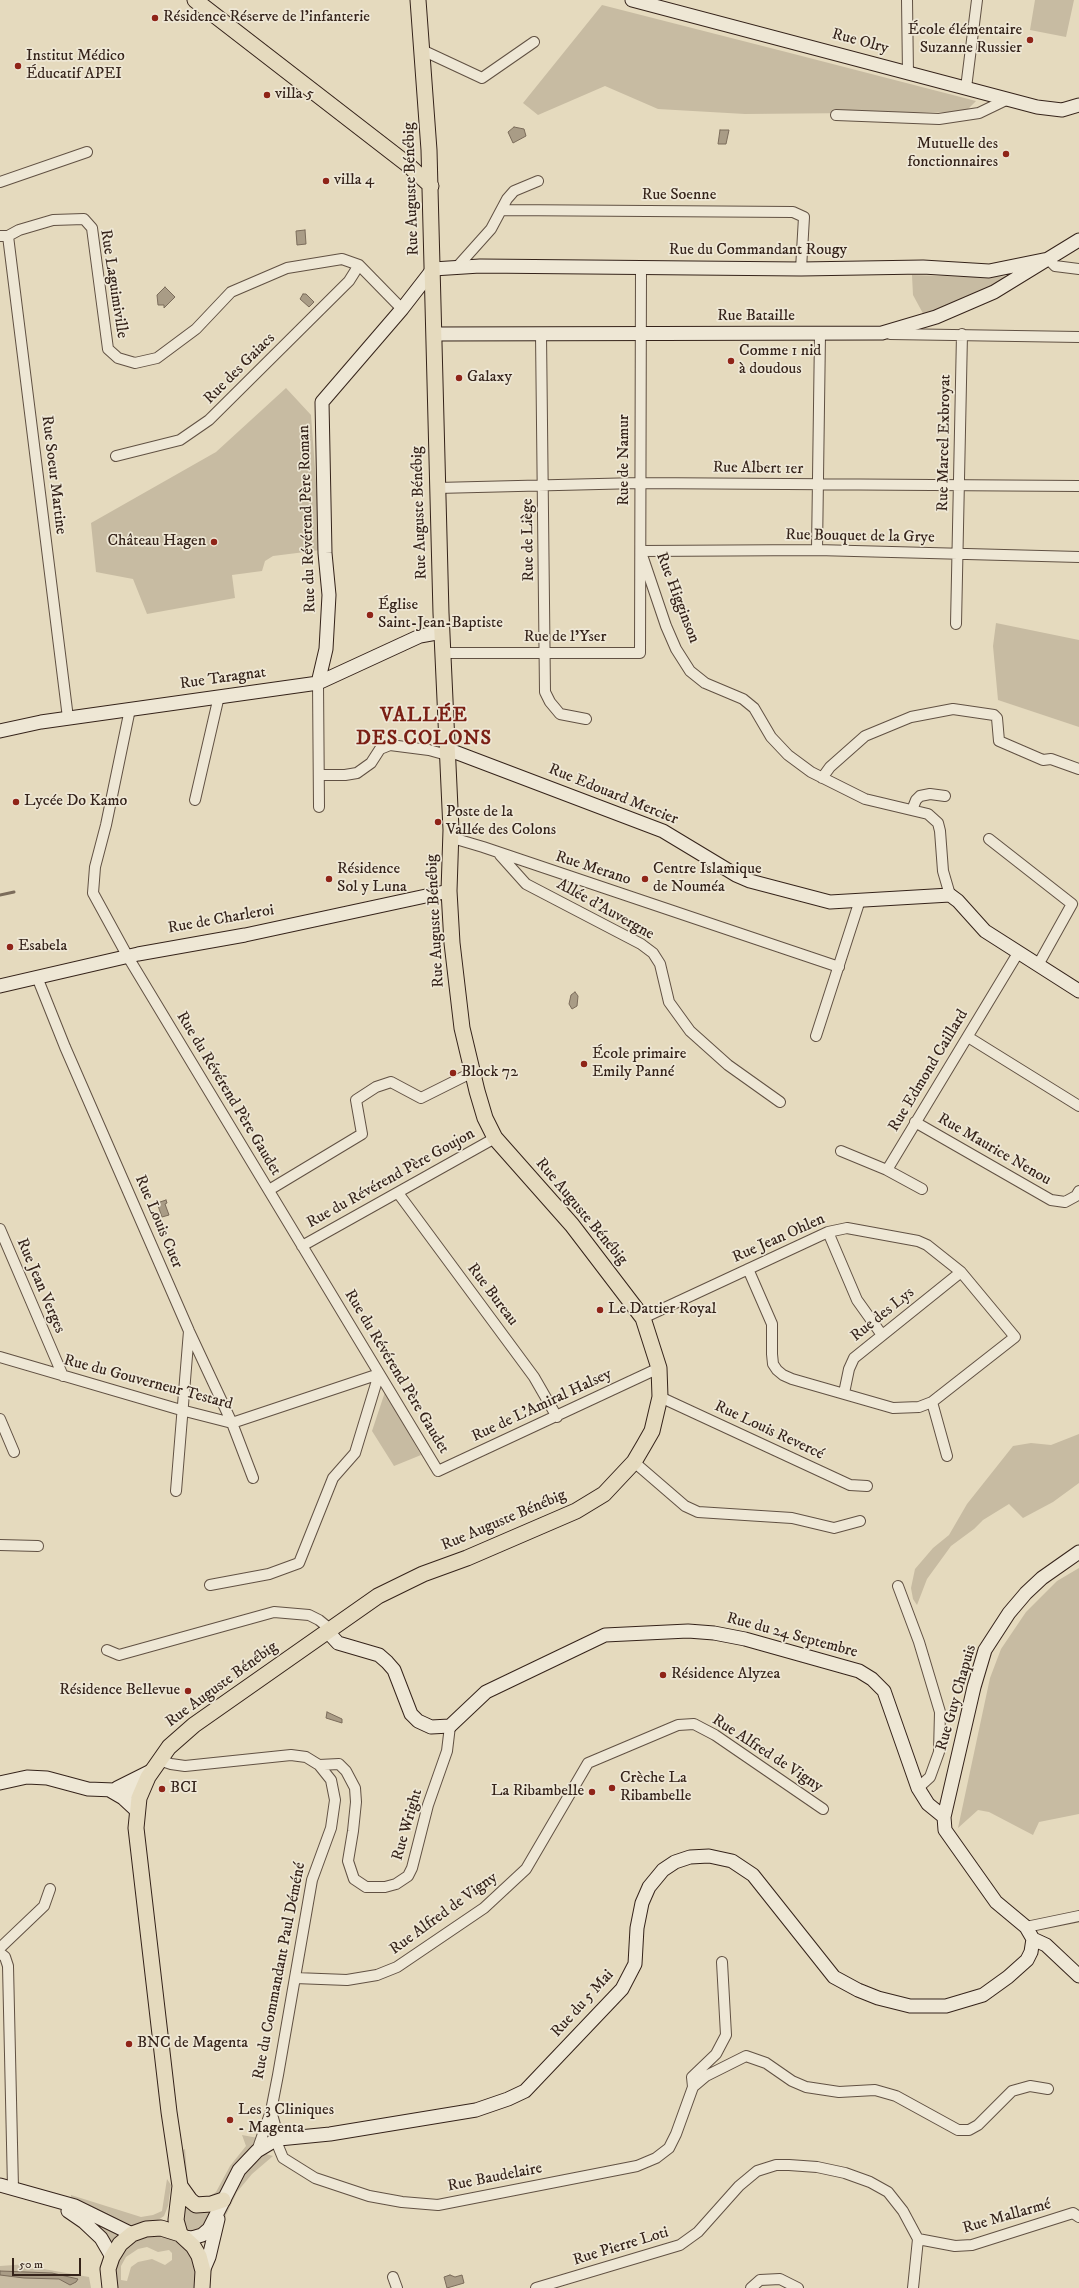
<!DOCTYPE html>
<html>
<head>
<meta charset="utf-8">
<style>
	body { margin:0 }
	#map { position:relative; width:1079px; height:2288px; overflow:hidden; background:#e5dabe; font-family:"IM FELL DW Pica",serif }
	canvas { display:block }
	.scale { position:absolute; left:12px; top:2258px; width:69px; height:18px; box-sizing:border-box; border:2px solid #35231a; border-top:0; padding-left:5px; font-size:12px; line-height:14px; white-space:nowrap; color:#35231a; -webkit-text-stroke:3px #eee7d5; paint-order:stroke }
</style>
</head>
<body>
<div id="map">
<canvas width="1079" height="2288"></canvas>
<div class="scale">50 m</div>
</div>
<script>
const context = document.querySelector('canvas').getContext('2d');
context.lineJoin = 'round';
function paint(path, color) {
  context.fillStyle = color;
  context.fill(path, 'evenodd');
}
function toPath(rows) {
  const path = new Path2D();
  for (const r of rows) {
    path.moveTo(r[0], r[1]);
    for (let i = 2; i < r.length; i += 2) path.lineTo(r[i], r[i + 1]);
  }
  return path;
}
function trace(path, color, width, dash) {
  context.strokeStyle = color;
  context.lineWidth = width;
  context.lineCap = dash ? 'butt' : 'round';
  context.setLineDash(dash || []);
  context.stroke(path);
}
function drawText(font, color, halo, rows, align = 'center') {
  context.font = font + ' "IM FELL DW Pica",serif';
  context.lineWidth = 3.5;
  context.setLineDash([]);
  context.textBaseline = 'middle';
  context.strokeStyle = halo;
  context.fillStyle = color;
  for (const [text, x, y, turn = 0] of rows) {
    context.save();
    context.translate(x, y);
    context.rotate((+turn || 0) * Math.PI / 180);
    context.textAlign = isNaN(turn) ? turn : align;
    if (halo) context.strokeText(text, 0, 0);
    context.fillText(text, 0, 0);
    context.restore();
  }
}
const green = toPath([
	[1035,0,1074,0,1066,37,1030,30],
	[602,5,790,53,976,101,965,112,745,114,658,109,605,86,538,115,523,103],
	[912,275,975,277,1016,276,926,319,913,295],
	[286,388,311,415,321,550,273,556,265,561,262,571,232,575,235,598,147,614,133,579,96,572,91,523,216,452],
	[996,623,1079,640,1079,727,998,700,993,646],
	[385,1392,421,1455,394,1466,372,1431],
	[1079,1434,1079,1483,1053,1502,1023,1518,1009,1504,983,1520,974,1529,951,1546,927,1579,917,1605,913,1599,911,1588,915,1569,933,1548,949,1535,967,1504,1013,1446,1031,1443,1051,1445],
	[1079,1568,1079,1814,1039,1822,1033,1835,989,1812,978,1810,958,1828,990,1678,1001,1649,1026,1612,1057,1581],
	[242,2135,258,2138,220,2196,211,2201,190,2197,180,2151,185,2149,188,2185,194,2195,207,2198,216,2192,230,2166,246,2146],
	[266,2154,273,2156,252,2174,237,2192,226,2215,216,2251,222,2212,244,2170],
	[167,2179,171,2185,168,2206,164,2216,158,2220,135,2227,118,2224,71,2200,71,2195,141,2217,153,2215,162,2211],
	[182,2203,208,2208,212,2213,200,2232,187,2233,180,2218],
	[90,2221,123,2235,112,2247],
	[160,2235,182,2244,192,2256,196,2272,194,2288,117,2288,115,2271,120,2255,130,2243,145,2236],
	[147,2247,158,2252,169,2250,172,2253,172,2260,165,2265,152,2259,138,2262,131,2267,127,2281,121,2280,121,2266,126,2257,138,2249],
	[28,2264,30,2269,38,2268,89,2277,91,2288,0,2288,0,2266]
]);
const water = toPath([
	[514,127,524,129,526,136,513,143,508,132,514,127],
	[720,130,729,130,726,144,718,144,720,130],
	[305,230,306,244,297,245,296,231,305,230],
	[165,287,175,297,164,308,164,305,158,305,157,295,165,287],
	[303,294,306,294,314,302,309,307,300,299,303,294],
	[575,992,578,996,577,1006,572,1009,569,1004,571,995,575,992],
	[166,1200,167,1203,165,1204,169,1215,162,1217,157,1203,166,1200],
	[327,1712,342,1719,342,1723,326,1718,327,1712],
	[0,2271,52,2273,78,2279,76,2282,70,2285,59,2279,24,2278,0,2275,0,2271],
	[450,2275,455,2277,462,2275,464,2283,447,2288,444,2277,450,2275]
]);
const stream = toPath([
	[0,895,14,892]
]);
const street = toPath([
	[907,0,908,73],
	[422,50,482,78,534,42],
	[966,88,977,0],
	[836,115,939,119,979,113,1008,99],
	[0,182,87,152],
	[502,210,793,212,804,217,801,269],
	[0,236,8,236,19,230,53,220,84,219,92,228,108,349,118,358,135,363,157,358,196,329,231,292,287,268,342,259,359,265,402,309],
	[8,236,68,718],
	[1048,259,1055,266,1079,269],
	[457,267,491,229,507,199,514,191,538,181],
	[541,334,545,692,550,702,560,714,586,719],
	[890,334,1079,337],
	[116,456,180,440,209,420,349,281,359,265],
	[437,488,639,483,1079,486],
	[817,550,820,334],
	[641,551,817,550,1079,557],
	[643,558,666,626,676,649,690,671,705,683,743,699,754,708,771,737,788,755,811,772,865,799,928,814,938,823,940,831,943,871,950,895],
	[956,624,962,334],
	[442,653,640,653,641,267],
	[318,683,319,807],
	[130,709,106,825,95,867,93,893,128,957,438,1471,659,1368],
	[319,775,345,775,357,773,371,763,380,749,390,745,429,750,447,755],
	[822,778,830,767,865,736,911,717,953,709,994,715,997,718,999,741,1043,760,1051,759,1079,769],
	[195,800,219,696],
	[912,810,916,800,920,796,930,794,945,796],
	[989,839,1072,904,1038,965],
	[450,840,456,839,483,847,839,967],
	[500,855,526,884,641,944,653,953,660,964,669,1002,690,1031,728,1065,780,1102],
	[37,977,65,1047,189,1331,232,1423,253,1478],
	[816,1036,860,900],
	[968,1037,1079,1106],
	[915,1122,1051,1200,1065,1202,1076,1196,1079,1191],
	[841,1151,887,1170],
	[922,1189,887,1170,1018,953],
	[269,1190,362,1134,356,1100,376,1087,391,1082,421,1098,473,1072],
	[398,1193,534,1377,557,1417],
	[0,1229,63,1376],
	[828,1232,857,1300,882,1335],
	[302,1246,495,1138],
	[643,1318,828,1232,847,1228,918,1241,927,1245,961,1272,1015,1337,932,1402,919,1407,893,1408,792,1379,783,1375,777,1370,773,1364,772,1354,772,1324,748,1269],
	[0,1357,181,1410,232,1423,379,1374],
	[844,1393,849,1369,854,1358,961,1272],
	[660,1397,850,1485,867,1486],
	[932,1402,947,1456],
	[0,1419,14,1452],
	[634,1462,685,1506,698,1512,792,1518,834,1528,860,1521],
	[176,1491,189,1331],
	[0,1545,38,1546],
	[210,1585,269,1574,299,1563,333,1478,355,1453,379,1374],
	[898,1586,919,1642,940,1712,939,1752,930,1777,918,1788],
	[107,1650,119,1655,274,1612,309,1615,319,1620,330,1629],
	[159,1760,171,1764,185,1766,291,1755,306,1757,319,1765,331,1780,335,1800,331,1828,312,1880,278,2075,271,2111,257,2151],
	[319,1765,339,1764,346,1771,355,1788,356,1802,353,1831,348,1861,354,1879,366,1887,385,1887,396,1884,408,1876,412,1868,428,1805,447,1751,450,1726],
	[1026,1927,1079,1916],
	[0,1948,44,1906,50,1889],
	[0,1953,5,1957,8,1966,13,2188],
	[295,1978,347,1980,377,1975,397,1967,484,1908,526,1869,588,1763,678,1725,694,1724,715,1735,823,1809],
	[693,2087,692,2077,716,2054,726,2035,722,1962],
	[271,2111,279,2139],
	[276,2141,283,2158,315,2178,369,2196,402,2202,438,2205,637,2166,656,2158,669,2148,676,2134,693,2087,706,2076,746,2056,766,2063,792,2081,806,2087,839,2092,875,2090,896,2096,958,2130,969,2130,978,2125,1012,2091,1030,2086,1048,2089],
	[918,2239,955,2246,972,2245,1073,2213,1079,2217],
	[393,2277,397,2288],
	[536,2288,680,2245,698,2232,739,2186,757,2171,776,2165,789,2165,817,2167,845,2173,870,2182,888,2192,903,2211,918,2239,913,2288],
	[751,2288,760,2280,780,2279,798,2288]
]);
const secondary = toPath([
	[632,0,1037,107,1062,110,1079,105],
	[434,334,882,333,936,317,994,292,1079,240],
	[318,683,326,649,329,595,325,553,322,402,402,309,433,269,480,266,801,269,923,267,989,271,1048,259],
	[0,731,41,722,318,683,420,636,442,632],
	[447,749,663,831,736,875,750,881,830,902,950,895,958,901,985,931,1079,991],
	[0,986,138,954,245,935,449,891],
	[327,1631,338,1643,379,1655,387,1662,394,1670,411,1714,418,1721,431,1727,450,1726,486,1692,605,1635,688,1631,714,1633,745,1639,859,1671,872,1679,884,1691,918,1788,928,1804,944,1817],
	[0,1783,27,1777,47,1778,88,1789,141,1791],
	[117,1788,153,1770],
	[111,1791,123,1798,137,1811],
	[1033,1939,1046,1945,1079,1976],
	[0,2185,75,2206,132,2234],
	[68,2211,84,2222,101,2238,112,2257],
	[184,2237,192,2238,202,2235,209,2229,239,2170,257,2151,272,2142,279,2139,330,2134,476,2110,508,2099,525,2091,622,1989,635,1964,637,1928,642,1903,649,1887,663,1870,675,1862,690,1857,709,1856,732,1861,753,1875,834,1977,858,1990,878,1998,910,2006,946,2006,983,1995,1008,1977,1027,1960,1031,1952,1033,1939,1026,1927,996,1902,945,1830,944,1817,974,1687,985,1650,1009,1613,1026,1593,1042,1578,1079,1552],
	[203,2271,209,2257,218,2219]
]);
const primary = toPath([
	[195,0,407,164,431,186],
	[180,2186,190,2200,196,2205,211,2204,223,2200],
	[180,2234,176,2220,180,2186,169,2112,136,1828,139,1798,148,1777,169,1747,194,1725,378,1596,423,1574,467,1558,576,1511,604,1494,634,1462,644,1445,652,1431,660,1397,659,1368,643,1318,572,1225,495,1138,485,1118,477,1091,462,1028,452,943,449,891,451,830,441,613,429,150,418,0],
	[110,2288,108,2269,112,2257,120,2244,132,2234,146,2229,161,2228,180,2234,193,2246,199,2256,203,2271,202,2288]
]);
const markers = [
	[155,18,4,"#8f2418"],
	[1030,40,4,"#8f2418"],
	[18,66,4,"#8f2418"],
	[267,95,4,"#8f2418"],
	[1006,154,4,"#8f2418"],
	[326,181,4,"#8f2418"],
	[731,361,4,"#8f2418"],
	[459,378,4,"#8f2418"],
	[214,542,4,"#8f2418"],
	[370,615,4,"#8f2418"],
	[16,802,4,"#8f2418"],
	[438,822,4,"#8f2418"],
	[329,879,4,"#8f2418"],
	[645,879,4,"#8f2418"],
	[10,947,4,"#8f2418"],
	[584,1064,4,"#8f2418"],
	[453,1073,4,"#8f2418"],
	[600,1310,4,"#8f2418"],
	[663,1675,4,"#8f2418"],
	[188,1691,4,"#8f2418"],
	[612,1788,4,"#8f2418"],
	[162,1789,4,"#8f2418"],
	[592,1792,4,"#8f2418"],
	[129,2044,4,"#8f2418"],
	[230,2120,4,"#8f2418"]
];
const poiNames = [
	["Résidence Réserve de l'infanterie",163,18],
	["École élémentaire",1022,31,"right"],
	["Suzanne Russier",1022,49,"right"],
	["Institut Médico",26,57],
	["Éducatif APEI",26,75],
	["villa 5",275,95],
	["Mutuelle des",998,145,"right"],
	["fonctionnaires",998,163,"right"],
	["villa 4",334,181],
	["Comme 1 nid",739,352],
	["à doudous",739,370],
	["Galaxy",467,378],
	["Château Hagen",206,542,"right"],
	["Église",378,606],
	["Saint-Jean-Baptiste",378,624],
	["Lycée Do Kamo",24,802],
	["Poste de la",446,813],
	["Vallée des Colons",446,831],
	["Résidence",337,870],
	["Sol y Luna",337,888],
	["Centre Islamique",653,870],
	["de Nouméa",653,888],
	["Esabela",18,947],
	["École primaire",592,1055],
	["Emily Panné",592,1073],
	["Block 72",461,1073],
	["Le Dattier Royal",608,1310],
	["Résidence Alyzea",671,1675],
	["Résidence Bellevue",180,1691,"right"],
	["Crèche La",620,1779],
	["Ribambelle",620,1797],
	["BCI",170,1789],
	["La Ribambelle",584,1792,"right"],
	["BNC de Magenta",137,2044],
	["Les 3 Cliniques",238,2111],
	["- Magenta",238,2129]
];
const streetNames = [
	["Rue Olry",860,42,15],
	["Rue Auguste Bénébig",412,189,-92],
	["Rue Soenne",679,196],
	["Rue du Commandant Rougy",758,251],
	["Rue Laguimiville",113,284,81],
	["Rue Bataille",756,317],
	["Rue des Gaiacs",240,369,-45],
	["Rue Marcel Exbroyat",945,443,-89],
	["Rue de Namur",625,460,-90],
	["Rue Albert 1er",758,469,1],
	["Rue Soeur Martine",53,475,83],
	["Rue Auguste Bénébig",420,513,-92],
	["Rue du Révérend Père Roman",308,519,-92],
	["Rue Bouquet de la Grye",860,537,1],
	["Rue de Liège",529,540,-91],
	["Rue Higginson",677,598,69],
	["Rue de l'Yser",565,638],
	["Rue Taragnat",223,679,-8],
	["Rue Edouard Mercier",613,795,22],
	["Rue Merano",593,869,18],
	["Allée d'Auvergne",605,910,29],
	["Rue de Charleroi",221,920,-10],
	["Rue Auguste Bénébig",436,921,-93],
	["Rue Edmond Caillard",929,1071,-59],
	["Rue du Révérend Père Gaudet",228,1094,59],
	["Rue Maurice Nenou",994,1150,30],
	["Rue du Révérend Père Goujon",391,1179,-29],
	["Rue Auguste Bénébig",581,1212,50],
	["Rue Louis Cuer",158,1222,67],
	["Rue Jean Ohlen",779,1239,-24],
	["Rue Jean Verges",40,1286,67],
	["Rue Bureau",492,1295,53],
	["Rue des Lys",883,1315,-39],
	["Rue du Révérend Père Gaudet",396,1372,59],
	["Rue du Gouverneur Testard",148,1383,15],
	["Rue de L'Amiral Halsey",542,1406,-25],
	["Rue Louis Revercé",769,1431,25],
	["Rue Auguste Bénébig",504,1521,-23],
	["Rue du 24 Septembre",792,1636,15],
	["Rue Auguste Bénébig",222,1685,-36],
	["Rue Guy Chapuis",957,1698,-74],
	["Rue Alfred de Vigny",767,1754,33],
	["Rue Wright",408,1825,-74],
	["Rue Alfred de Vigny",444,1914,-36],
	["Rue du Commandant Paul Déméné",280,1971,-79],
	["Rue du 5 Mai",583,2004,-48],
	["Rue Baudelaire",495,2178,-11],
	["Rue Mallarmé",1007,2217,-16],
	["Rue Pierre Loti",621,2247,-17]
];
const districtNames = [
	["VALLÉE",424,717],
	["DES COLONS",424,740]
];
paint(green, '#c7bba2');
paint(water, '#a99c86');
trace(water, '#7b6c5b', 1);
trace(stream, '#7b6c5b', 3);
trace(street, '#615143', 12);
trace(secondary, '#35231a', 15);
trace(primary, '#35231a', 17);
trace(street, '#eee7d5', 10);
trace(secondary, '#eee7d5', 13);
trace(primary, '#e5dabe', 15);
for (const [x, y, r, color] of markers) {
  const dot = new Path2D();
  dot.arc(x, y, r, 0, 2 * Math.PI);
  context.fillStyle = color;
  context.fill(dot);
  trace(dot, '#eee7d5', 1.5);
}
drawText('16px', '#35231a', '#eee7d5', poiNames, 'left');
drawText('16px', '#35231a', '#eee7d5', streetNames);
context.letterSpacing = '1px';
drawText('bold 20px', '#7a1f14', '#eee7d5', districtNames);
context.letterSpacing = '0px';
</script>
</body>
</html>
